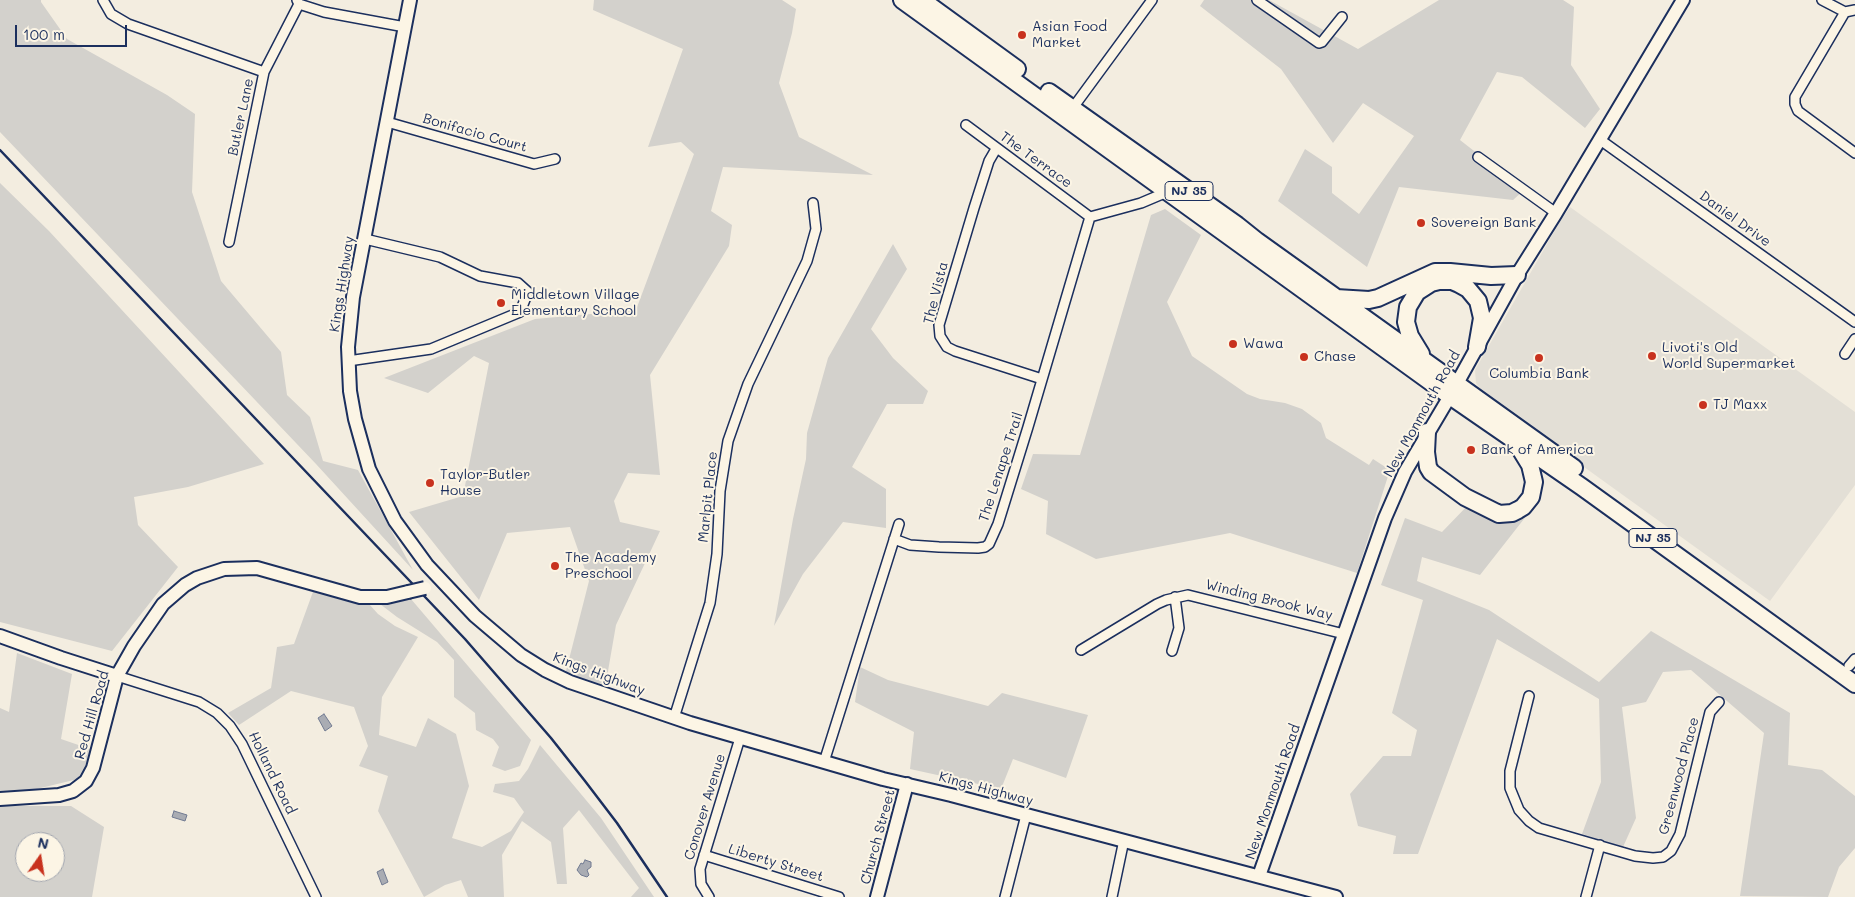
<!DOCTYPE html>
<html>
<head>
<meta charset="utf-8">
<style>
	body { margin:0 }
	#map { position:relative; width:1855px; height:897px; overflow:hidden; background:#f3ede0; font-family:Mali,sans-serif }
	canvas { display:block }
	.north { position:absolute; left:15px; top:832px; width:50px; height:50px; box-sizing:border-box; background:#fcf5e5; border:1px solid #a2a6af; border-radius:50%; rotate:13deg; font-size:14px; font-weight:700; line-height:20px; text-align:center; color:#1b2f5e }
	.north::after { content:''; display:block; margin:auto; width:18px; height:22px; background:#c8321e; clip-path:polygon(50% 0,100% 100%,50% 72%,0 100%) }
	.scale { position:absolute; left:15px; top:25px; width:112px; height:22px; box-sizing:border-box; border:2px solid #1b2f5e; border-top:0; padding-left:6px; font-size:15px; line-height:18px; white-space:nowrap; color:#1b2f5e; -webkit-text-stroke:4px #fcf5e5; paint-order:stroke }
</style>
</head>
<body>
<div id="map">
<canvas width="1855" height="897"></canvas>
<div class="north">N</div>
<div class="scale">100 m</div>
</div>
<script>
const context = document.querySelector('canvas').getContext('2d');
context.lineJoin = 'round';
function paint(path, color) {
  context.fillStyle = color;
  context.fill(path, 'evenodd');
}
function toPath(rows) {
  const path = new Path2D();
  for (const r of rows) {
    path.moveTo(r[0], r[1]);
    for (let i = 2; i < r.length; i += 2) path.lineTo(r[i], r[i + 1]);
  }
  return path;
}
function trace(path, color, width, dash) {
  context.strokeStyle = color;
  context.lineWidth = width;
  context.lineCap = dash ? 'butt' : 'round';
  context.setLineDash(dash || []);
  context.stroke(path);
}
function drawText(font, color, halo, rows, align = 'center') {
  context.font = font + ' Mali,sans-serif';
  context.lineWidth = 4;
  context.setLineDash([]);
  context.textBaseline = 'middle';
  context.strokeStyle = halo;
  context.fillStyle = color;
  for (const [text, x, y, turn = 0] of rows) {
    context.save();
    context.translate(x, y);
    context.rotate((+turn || 0) * Math.PI / 180);
    context.textAlign = isNaN(turn) ? turn : align;
    if (halo) context.strokeText(text, 0, 0);
    context.fillText(text, 0, 0);
    context.restore();
  }
}
const built = toPath([
	[1570,207,1855,412,1855,485,1770,601,1480,392,1481,390,1476,383,1475,370,1559,223]
]);
const green = toPath([
	[0,0,41,0,41,2,67,39,167,95,195,114,192,192,221,281,281,352,287,395,310,417,323,461,358,470,413,570,316,464,0,132],
	[594,0,782,0,796,9,792,33,779,83,799,137,873,175,723,167,711,211,732,225,729,246,650,375,660,475,628,473,614,501,620,522,660,531,616,625,604,694,564,679,589,581,570,527,507,533,479,600,409,512,463,496,489,363,474,356,428,393,384,378,535,319,636,310,694,154,681,142,648,147,683,49,593,10],
	[1204,0,1269,0,1358,49,1439,0,1563,0,1574,7,1571,65,1600,109,1585,128,1522,77,1497,72,1460,140,1524,190,1513,200,1399,187,1367,267,1278,201,1305,149,1332,167,1332,193,1359,214,1414,136,1363,103,1333,143,1281,69,1200,6],
	[0,183,49,231,264,464,188,487,134,497,138,525,178,567,112,651,0,622],
	[1165,209,1201,235,1167,302,1192,356,1247,394,1260,399,1285,403,1302,409,1321,423,1326,438,1369,465,1373,459,1390,470,1357,573,1230,533,1096,559,1046,534,1048,501,1021,489,1033,454,1080,455,1151,215],
	[893,244,907,269,871,329,893,358,928,391,923,404,887,404,852,467,886,489,886,528,843,522,803,574,774,626,793,519,806,459,807,433,828,358],
	[1470,503,1531,510,1480,575,1422,557,1417,581,1489,610,1599,682,1651,631,1790,713,1788,765,1822,770,1855,796,1855,848,1839,867,1828,897,1740,896,1764,733,1691,670,1663,672,1646,702,1622,707,1636,818,1623,847,1582,834,1601,782,1599,699,1497,639,1418,854,1393,854,1396,836,1358,826,1350,794,1383,756,1411,756,1417,730,1392,713,1423,600,1381,585,1405,518,1442,532],
	[314,589,369,604,378,614,395,626,418,637,382,697,379,735,416,747,428,718,456,734,469,786,452,838,482,847,511,831,524,812,514,798,493,792,495,784,519,781,528,769,540,745,601,818,654,897,631,897,639,888,579,810,563,828,567,884,557,884,551,842,522,821,502,855,504,897,468,897,461,880,445,885,424,897,378,811,388,776,359,766,368,746,354,707,291,691,239,725,228,713,271,688,277,647,294,644],
	[411,599,531,740,520,766,505,771,492,766,499,747,493,739,476,730,475,713,454,697,454,660,437,642,397,617,380,604],
	[17,653,72,674,61,739,93,750,78,779,24,792,0,791,0,708,9,712],
	[860,667,888,680,988,706,1002,693,1088,715,1066,778,1013,759,1001,789,910,769,914,732,855,702],
	[0,806,71,806,104,827,92,897,0,897],
	[25,842,55,842,55,872,25,872]
]);
const water = toPath([
	[324,714,332,726,325,731,318,718,324,714],
	[174,811,187,815,185,821,172,817,174,811],
	[585,860,591,862,591,867,587,870,589,875,587,877,581,875,577,870,581,863,583,864,585,860],
	[383,869,388,882,382,885,377,872,383,869]
]);
const street = toPath([
	[103,0,111,14,128,24,264,72],
	[297,0,299,4,324,12,405,27],
	[1257,0,1319,43,1322,42,1342,17],
	[1822,0,1845,12,1855,10],
	[1845,12,1795,97,1795,104,1798,111,1855,153],
	[1072,109,1152,0],
	[387,122,534,164,555,159],
	[966,125,1090,217],
	[1599,139,1855,322],
	[996,149,989,161,974,208,939,325,940,336,947,347,955,351,1042,379],
	[1478,157,1556,213],
	[1090,217,1141,203,1167,192],
	[229,242,264,72,299,4],
	[1845,354,1855,339],
	[348,361,431,349,520,312,528,292,518,283,480,276,440,257,365,239],
	[894,539,910,545,939,547,978,548,985,547,989,544,998,524,1028,427,1090,217],
	[1081,650,1157,604,1166,600,1188,595,1344,634],
	[1172,651,1179,628,1175,597],
	[1849,666,1855,659],
	[117,676,199,702,217,713,230,726,242,744,316,897],
	[1529,696,1510,771,1510,788,1519,810,1529,821,1539,828,1635,856,1653,858,1663,857,1671,851,1680,834,1710,712,1719,702],
	[674,718,710,603,717,554,720,491,728,441,748,384,807,261,816,229,813,203],
	[824,762,899,524],
	[704,855,839,897],
	[709,897,701,884,700,869,740,738],
	[1005,897,1026,815],
	[1112,897,1124,840],
	[1586,897,1600,845]
]);
const secondary = toPath([
	[410,0,353,297,348,347,350,391,355,419,369,469,395,521,427,565,475,616,521,655,545,670,570,682,690,723,883,779,951,795,1336,897],
	[0,636,61,658,117,676],
	[0,799,59,795,73,791,86,781,93,768,117,676,134,646,163,604,185,585,197,578,224,569,257,568,360,597,387,597,408,592],
	[1259,876,1385,518,1405,472,1450,396,1517,275,1556,213,1683,0],
	[877,897,907,784]
]);
const highway = toPath([
	[902,0,1450,396,1582,487,1855,684],
	[922,0,1017,69],
	[1049,92,1237,225,1257,241,1574,468],
	[1336,298,1369,300,1378,298,1435,272,1450,272,1491,276,1517,275],
	[1421,354,1410,336,1406,322,1408,307,1417,292,1431,283,1439,281,1452,281,1459,284,1468,289,1478,301,1482,318,1477,347],
	[1427,432,1426,452,1428,467,1431,472,1465,497,1499,514,1512,513,1518,510,1523,507,1531,497,1534,482,1530,465,1519,447]
]);
const rail = toPath([
	[0,150,465,639,551,738,585,781,617,823,667,897]
]);
const secondaryBridge = toPath([
	[408,592,425,588]
]);
const markers = [
	[1022,35,5,"#c8321e"],
	[1421,223,5,"#c8321e"],
	[501,303,5,"#c8321e"],
	[1233,344,5,"#c8321e"],
	[1652,356,5,"#c8321e"],
	[1304,357,5,"#c8321e"],
	[1539,358,5,"#c8321e"],
	[1703,405,5,"#c8321e"],
	[1471,450,5,"#c8321e"],
	[430,483,5,"#c8321e"],
	[555,566,5,"#c8321e"]
];
const shields = [
	[1189,191,48],
	[1653,538,48]
];
const shieldNames = [
	["NJ 35",1189,191],
	["NJ 35",1653,538]
];
const poiNames = [
	["Asian Food",1032,27],
	["Market",1032,43],
	["Sovereign Bank",1431,223],
	["Middletown Village",511,295],
	["Elementary School",511,311],
	["Wawa",1243,344],
	["Livoti's Old",1662,348],
	["World Supermarket",1662,364],
	["Chase",1314,357],
	["Columbia Bank",1539,374,"center"],
	["TJ Maxx",1713,405],
	["Bank of America",1481,450],
	["Taylor-Butler",440,475],
	["House",440,491],
	["The Academy",565,558],
	["Preschool",565,574]
];
const streetNames = [
	["Butler Lane",241,117,-78],
	["Bonifacio Court",475,133,16],
	["The Terrace",1036,160,36],
	["Daniel Drive",1735,219,36],
	["Kings Highway",342,284,-81],
	["The Vista",936,293,-76],
	["New Monmouth Road",1422,414,-61],
	["The Lenape Trail",1001,467,-72],
	["Marlpit Place",708,497,-84],
	["Winding Brook Way",1269,600,14],
	["Kings Highway",599,674,21],
	["Red Hill Road",92,715,-74],
	["Holland Road",272,773,64],
	["Greenwood Place",1679,776,-75],
	["Kings Highway",986,789,15],
	["New Monmouth Road",1273,792,-71],
	["Conover Avenue",705,807,-73],
	["Church Street",878,837,-75],
	["Liberty Street",776,863,17]
];
paint(built, '#e3dfd6');
paint(green, '#d3d1cc');
paint(water, '#a9acb3');
trace(water, '#707a91', 1);
trace(street, '#1b2f5e', 12);
trace(secondary, '#1b2f5e', 16);
trace(highway, '#1b2f5e', 20);
trace(street, '#fcf5e5', 9);
trace(secondary, '#fcf5e5', 12);
trace(highway, '#fcf5e5', 16);
trace(rail, '#1b2f5e', 2.5);
trace(secondaryBridge, '#1b2f5e', 16, []);
trace(secondaryBridge, '#fcf5e5', 12);
for (const [x, y, r, color] of markers) {
  const dot = new Path2D();
  dot.arc(x, y, r, 0, 2 * Math.PI);
  context.fillStyle = color;
  context.fill(dot);
  trace(dot, '#fcf5e5', 2);
}
for (const [x, y, w] of shields) {
  const box = new Path2D();
  box.roundRect(x - w / 2, y - 9.5, w, 19, 4);
  context.fillStyle = '#fcf5e5';
  context.fill(box);
  trace(box, '#1b2f5e', 1);
}
drawText('bold 12px', '#1b2f5e', null, shieldNames);
drawText('14px', '#1b2f5e', '#fcf5e5', poiNames, 'left');
drawText('14px', '#1b2f5e', '#fcf5e5', streetNames);
</script>
</body>
</html>
